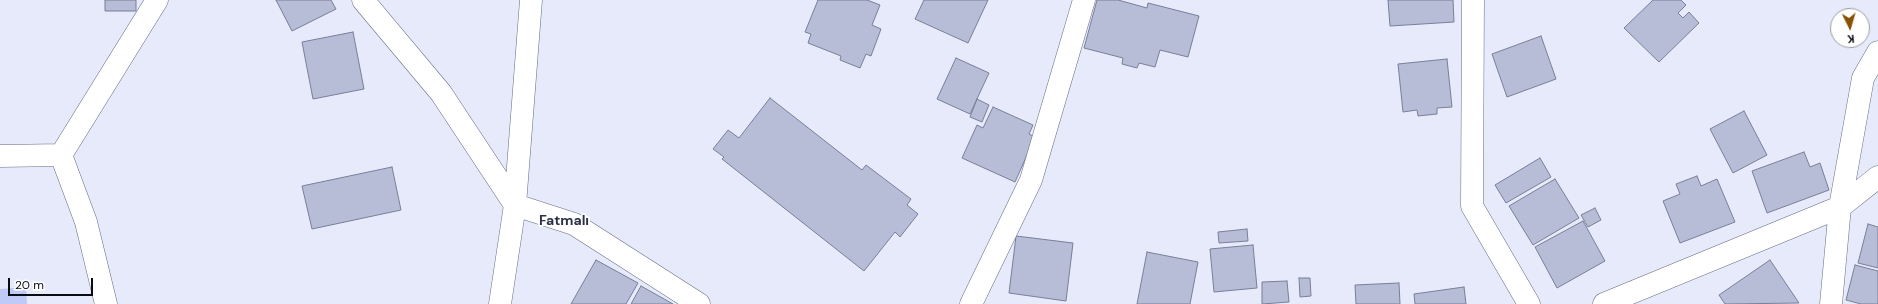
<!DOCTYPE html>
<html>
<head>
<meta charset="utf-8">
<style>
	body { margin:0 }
	#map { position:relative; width:1878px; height:304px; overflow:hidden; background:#e6eafa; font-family:"DM Sans",sans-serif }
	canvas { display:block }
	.north { position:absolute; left:1830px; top:8px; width:40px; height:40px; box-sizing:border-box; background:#fff; border:1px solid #9d9ea1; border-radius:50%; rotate:175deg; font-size:11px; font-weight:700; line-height:16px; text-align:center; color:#0a0c14 }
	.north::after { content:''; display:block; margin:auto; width:14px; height:18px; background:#885002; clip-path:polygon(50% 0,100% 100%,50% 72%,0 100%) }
	.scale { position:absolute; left:8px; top:278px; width:85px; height:18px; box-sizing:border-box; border:2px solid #0a0c14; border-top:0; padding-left:5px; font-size:12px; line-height:14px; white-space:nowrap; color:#0a0c14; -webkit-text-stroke:3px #fff; paint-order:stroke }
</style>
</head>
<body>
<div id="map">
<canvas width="1878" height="304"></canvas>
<div class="north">K</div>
<div class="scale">20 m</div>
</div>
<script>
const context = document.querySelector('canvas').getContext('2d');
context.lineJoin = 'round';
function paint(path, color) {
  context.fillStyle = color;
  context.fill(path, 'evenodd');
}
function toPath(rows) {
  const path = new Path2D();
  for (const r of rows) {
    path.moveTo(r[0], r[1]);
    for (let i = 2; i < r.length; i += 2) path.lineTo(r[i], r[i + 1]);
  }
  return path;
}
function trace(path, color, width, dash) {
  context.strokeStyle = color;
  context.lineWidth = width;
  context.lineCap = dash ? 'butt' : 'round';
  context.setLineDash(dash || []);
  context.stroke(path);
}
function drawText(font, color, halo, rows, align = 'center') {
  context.font = font + ' "DM Sans",sans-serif';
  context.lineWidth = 3.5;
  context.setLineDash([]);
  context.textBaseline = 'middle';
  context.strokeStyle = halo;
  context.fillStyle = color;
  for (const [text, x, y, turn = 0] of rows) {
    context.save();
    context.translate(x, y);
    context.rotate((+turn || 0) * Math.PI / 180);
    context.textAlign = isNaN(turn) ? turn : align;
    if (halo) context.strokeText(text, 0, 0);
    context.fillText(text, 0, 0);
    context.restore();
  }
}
const green = toPath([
	[26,287,27,304,0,304,0,289]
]);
const building = toPath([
	[105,0,136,0,136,11,105,11,105,0],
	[276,0,331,0,336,9,292,31,276,0],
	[818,0,867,0,880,5,872,25,881,29,871,56,866,54,860,68,840,60,841,56,808,43,811,34,805,32,818,0],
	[924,0,988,0,968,43,915,19,924,0],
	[1097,0,1118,0,1147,8,1148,3,1199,16,1188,57,1160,50,1155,67,1139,63,1137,68,1122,64,1123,58,1084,48,1097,0],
	[1388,0,1453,0,1454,22,1390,26,1388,0],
	[1653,0,1681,0,1686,5,1678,13,1683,18,1689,12,1699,23,1659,62,1624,28,1653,0],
	[353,32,364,89,313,99,302,42,353,32],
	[1541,36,1556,79,1507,97,1492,54,1541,36],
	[956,58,989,73,970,114,937,99,956,58],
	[1447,59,1452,107,1437,108,1437,114,1418,116,1417,110,1403,112,1398,64,1447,59],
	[770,98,862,170,866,165,911,199,907,205,918,214,900,237,895,232,864,271,722,159,724,157,713,149,728,130,739,138,770,98],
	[977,99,989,105,982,122,970,117,977,99],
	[993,107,1033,125,1029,134,1035,137,1015,182,962,158,977,125,983,128,993,107],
	[1744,111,1767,155,1733,173,1710,129,1744,111],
	[1804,152,1810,167,1820,163,1829,190,1767,213,1752,171,1804,152],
	[1540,158,1551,177,1506,203,1495,185,1540,158],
	[392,167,401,210,312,229,302,186,392,167],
	[1697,176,1701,186,1717,179,1735,222,1680,243,1663,201,1680,194,1676,184,1697,176],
	[1555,179,1579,218,1533,245,1509,206,1555,179],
	[1595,208,1601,220,1588,227,1581,215,1595,208],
	[1583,221,1605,261,1557,288,1535,247,1583,221],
	[1868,224,1878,227,1878,268,1858,263,1868,224],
	[1247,229,1248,241,1219,243,1218,232,1247,229],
	[1016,236,1073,243,1066,301,1009,293,1016,236],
	[1253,245,1257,288,1214,292,1210,249,1253,245],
	[1147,252,1198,262,1190,304,1137,304,1147,252],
	[596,260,638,283,626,304,571,304,596,260],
	[1770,260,1799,303,1725,304,1719,295,1770,260],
	[1855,265,1878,271,1878,304,1861,304,1846,300,1855,265],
	[1299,278,1310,278,1311,296,1300,297,1299,278],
	[1287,281,1289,302,1262,304,1262,282,1287,281],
	[1399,283,1400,304,1356,304,1355,285,1399,283],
	[641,286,673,304,631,304,641,286],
	[1464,287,1466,304,1415,304,1414,294,1464,287]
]);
const minor = toPath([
	[363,0,441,93,515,205,574,224,699,304],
	[1473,0,1472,206,1529,304],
	[61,155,157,0],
	[0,156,61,155,86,222,106,304],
	[500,304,515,205,531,0],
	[971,304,1031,180,1084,0],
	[1604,304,1840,207,1878,177],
	[1831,304,1840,207,1863,78,1878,52]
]);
const quarterNames = [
	["Fatmalı",564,221]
];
paint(green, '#c0caf6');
paint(building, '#b7bdd7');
trace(building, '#797f97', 1);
trace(minor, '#676c84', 23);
trace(minor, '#fff', 22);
drawText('bold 14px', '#2c3145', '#fff', quarterNames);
</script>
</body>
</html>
